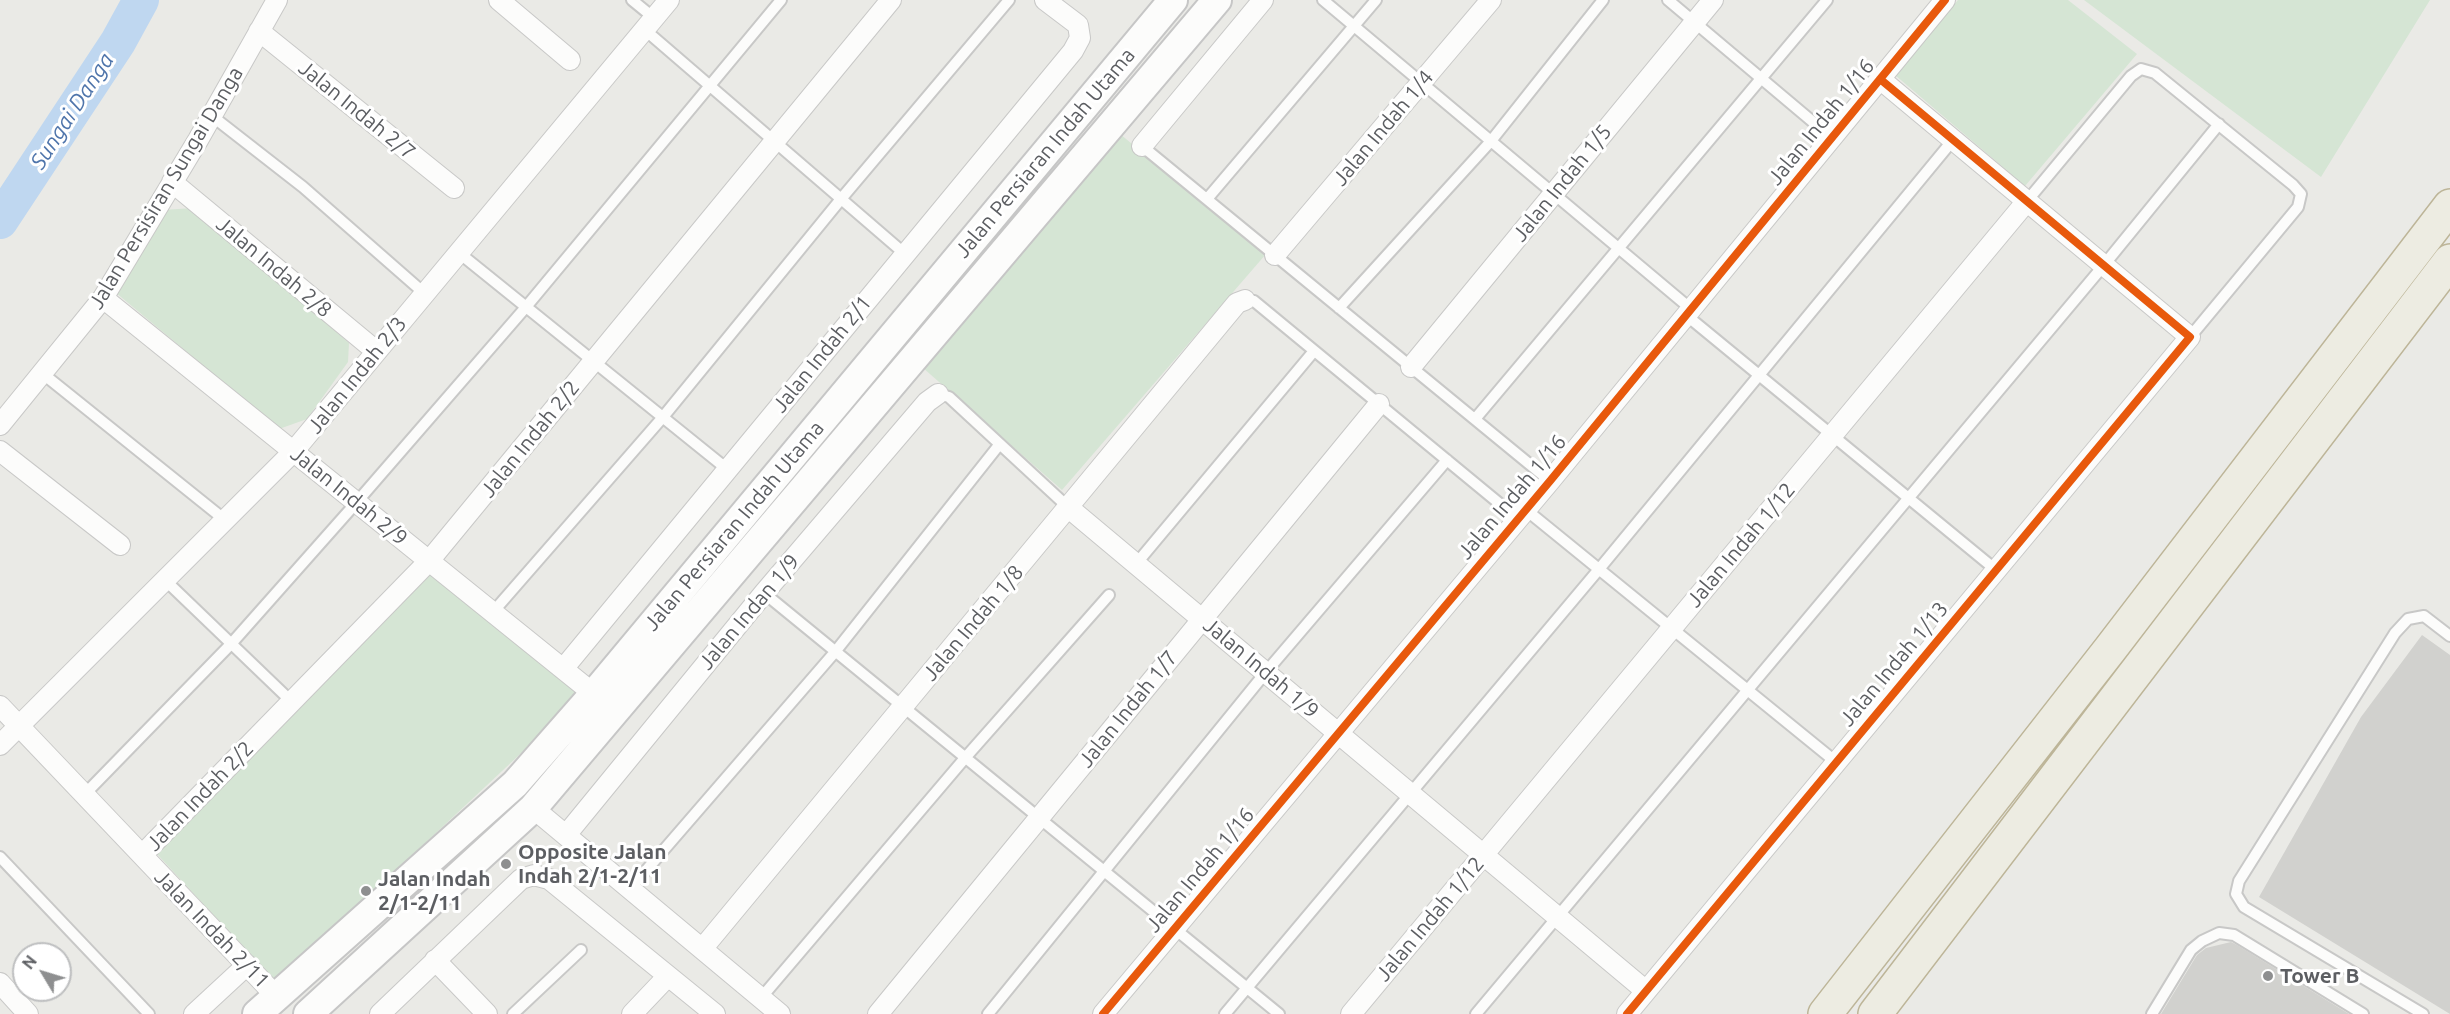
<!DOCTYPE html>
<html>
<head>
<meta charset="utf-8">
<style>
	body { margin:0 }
	#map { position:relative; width:2450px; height:1014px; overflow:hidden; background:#eaeae6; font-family:Ubuntu,sans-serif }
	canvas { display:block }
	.north { position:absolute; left:12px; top:942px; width:60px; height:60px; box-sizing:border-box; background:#fff; border:2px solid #bebfc0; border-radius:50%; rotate:308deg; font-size:16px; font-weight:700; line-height:24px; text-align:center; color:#5c5e62 }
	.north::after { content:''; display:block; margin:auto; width:21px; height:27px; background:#8e8f90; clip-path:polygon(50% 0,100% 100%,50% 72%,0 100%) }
</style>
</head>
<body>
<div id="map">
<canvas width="2450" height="1014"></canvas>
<div class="north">N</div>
</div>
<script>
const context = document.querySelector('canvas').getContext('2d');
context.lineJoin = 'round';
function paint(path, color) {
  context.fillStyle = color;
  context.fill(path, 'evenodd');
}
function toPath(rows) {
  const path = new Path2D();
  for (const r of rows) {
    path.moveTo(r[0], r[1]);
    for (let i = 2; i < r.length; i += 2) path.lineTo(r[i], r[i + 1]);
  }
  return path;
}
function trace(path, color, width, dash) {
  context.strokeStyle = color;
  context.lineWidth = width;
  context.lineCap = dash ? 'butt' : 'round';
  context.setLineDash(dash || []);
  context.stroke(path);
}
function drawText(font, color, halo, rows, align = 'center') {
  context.font = font + ' Ubuntu,sans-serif';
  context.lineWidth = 6;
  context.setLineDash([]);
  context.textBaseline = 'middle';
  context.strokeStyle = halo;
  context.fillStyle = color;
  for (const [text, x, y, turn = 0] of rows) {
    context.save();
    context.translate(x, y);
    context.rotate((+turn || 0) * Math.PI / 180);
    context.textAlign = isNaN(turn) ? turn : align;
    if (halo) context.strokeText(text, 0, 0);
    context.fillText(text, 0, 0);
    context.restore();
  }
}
const green = toPath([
	[1958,0,2068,0,2137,54,2025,186,1895,75],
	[2084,0,2430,0,2321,177],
	[1109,125,1266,254,1062,490,914,360],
	[193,208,349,343,348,362,307,419,279,429,115,292,163,210],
	[429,574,582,696,276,983,157,854]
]);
const river = toPath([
	[0,221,118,42,141,0]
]);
const building = toPath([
	[2422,635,2450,655,2450,1014,2259,897,2361,717],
	[2231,942,2237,945,2349,1014,2161,1014,2197,955,2206,948]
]);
const service = toPath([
	[632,0,654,18],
	[1323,0,1691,309],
	[1668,0,1832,138],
	[644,29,905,254],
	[212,116,303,187,424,293],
	[1142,146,1550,481],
	[1207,199,1376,0],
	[2027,201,2131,76,2141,69,2155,73,2293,185,2301,194,2298,207,2190,337],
	[458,252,727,469],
	[1245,300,1254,301,1517,518],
	[1339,308,1491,141,1603,0],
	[1686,315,1996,570],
	[42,373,225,520],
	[938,394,949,397,1069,508],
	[1475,419,1827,0],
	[1525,509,1836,762],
	[1136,564,1314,351],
	[165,580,292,702],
	[764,593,1279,1014],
	[493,612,663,417,841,199,1009,0],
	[84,795,231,644,356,503,526,307,781,0],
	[0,857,149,1014],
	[630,889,835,652,999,445],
	[761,998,965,758,1109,595],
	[513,1014,581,950],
	[988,1014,1266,672,1447,460],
	[1225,1014,1600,568,1953,140],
	[1476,1014,2104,265,2219,124],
	[2152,1014,2191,950,2202,941,2219,933,2234,935,2363,1014],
	[2423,1014,2244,907,2236,894,2239,881,2395,633,2408,619,2424,616,2450,636]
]);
const minor = toPath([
	[499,0,570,60],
	[259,31,454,188],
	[1142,146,1263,0],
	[172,182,376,351],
	[1275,255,1491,0],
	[103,298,594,694],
	[1411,367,1713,0],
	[0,425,103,298,198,140,277,0],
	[0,451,120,545],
	[1069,508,1646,991],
	[563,669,1073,51,1080,38,1078,25,1045,0],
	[0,706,276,996],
	[0,745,293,452,669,0],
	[533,808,780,1014],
	[566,835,764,593,927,402,938,394],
	[142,855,429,561,891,0],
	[702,949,1237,303,1245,300],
	[435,960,487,1014],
	[0,983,28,1014],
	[194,1014,247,965],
	[380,1014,521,879,534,875,549,879,715,1014],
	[632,1014,668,976],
	[878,1014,1379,404],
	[1103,1014,1550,481,1945,0],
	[1351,1014,2027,201],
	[1627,1014,2190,337,1880,79]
]);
const secondary = toPath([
	[257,1014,515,784,594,694,1173,0],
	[308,1014,533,808,1217,0]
]);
const motorway = toPath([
	[1825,1014,2111,648,2450,206],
	[1875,1014,2450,261]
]);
const cycleway = toPath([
	[1103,1014,1550,481,1945,0],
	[1627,1014,2190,337,1880,79]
]);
const markers = [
	[506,864,6,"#8e8f90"],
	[366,891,6,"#8e8f90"],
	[2268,976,6,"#8e8f90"]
];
const streetNames = [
	["Jalan Indah 2/7",357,110,39],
	["Jalan Indah 1/16",1821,122,-51],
	["Jalan Indah 1/4",1383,128,-50],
	["Jalan Persiaran Indah Utama",1045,153,-50],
	["Jalan Indah 1/5",1562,183,-51],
	["Jalan Persisiran Sungai Danga",166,188,-59],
	["Jalan Indah 2/8",274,267,40],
	["Jalan Indah 2/1",822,354,-51],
	["Jalan Indah 2/3",357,375,-51],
	["Jalan Indah 2/2",530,439,-51],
	["Jalan Indah 2/9",349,496,39],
	["Jalan Indah 1/16",1512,497,-50],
	["Jalan Persiaran Indah Utama",734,526,-50],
	["Jalan Indah 1/12",1741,545,-50],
	["Jalan Indan 1/9",749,612,-50],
	["Jalan Indah 1/8",973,623,-50],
	["Jalan Indah 1/13",1894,664,-50],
	["Jalan Indah 1/9",1261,668,40],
	["Jalan Indah 1/7",1128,709,-51],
	["Jalan Indah 2/2",200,796,-46],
	["Jalan Indah 1/16",1200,870,-50],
	["Jalan Indah 1/12",1430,919,-50],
	["Jalan Indah 2/11",212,929,46]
];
const poiNames = [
	["Opposite Jalan",518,852],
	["Indah 2/1-2/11",518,876],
	["Jalan Indah",378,879],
	["2/1-2/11",378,903],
	["Tower B",2280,976]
];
const waterNames = [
	["Sungai Danga",72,111,-57]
];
paint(green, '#d5e5d4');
trace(river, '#bfd7f0', 36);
paint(building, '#d1d1ce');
trace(service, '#c8c8c7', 14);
trace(minor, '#c8c8c7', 22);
trace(secondary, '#c6c6c6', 32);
trace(motorway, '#bdb598', 36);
trace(service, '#fcfcfb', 10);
trace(minor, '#fcfcfb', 20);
trace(secondary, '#fcfcfb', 28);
trace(motorway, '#edece2', 33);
trace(cycleway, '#e8590c', 8);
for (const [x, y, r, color] of markers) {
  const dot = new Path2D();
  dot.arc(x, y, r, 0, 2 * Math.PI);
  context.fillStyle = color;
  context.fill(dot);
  trace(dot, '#fff', 2);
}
drawText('21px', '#5c5e62', '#fff', streetNames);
drawText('bold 21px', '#5c5e62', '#fff', poiNames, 'left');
drawText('italic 22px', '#4f75ab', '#fff', waterNames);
</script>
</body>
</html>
